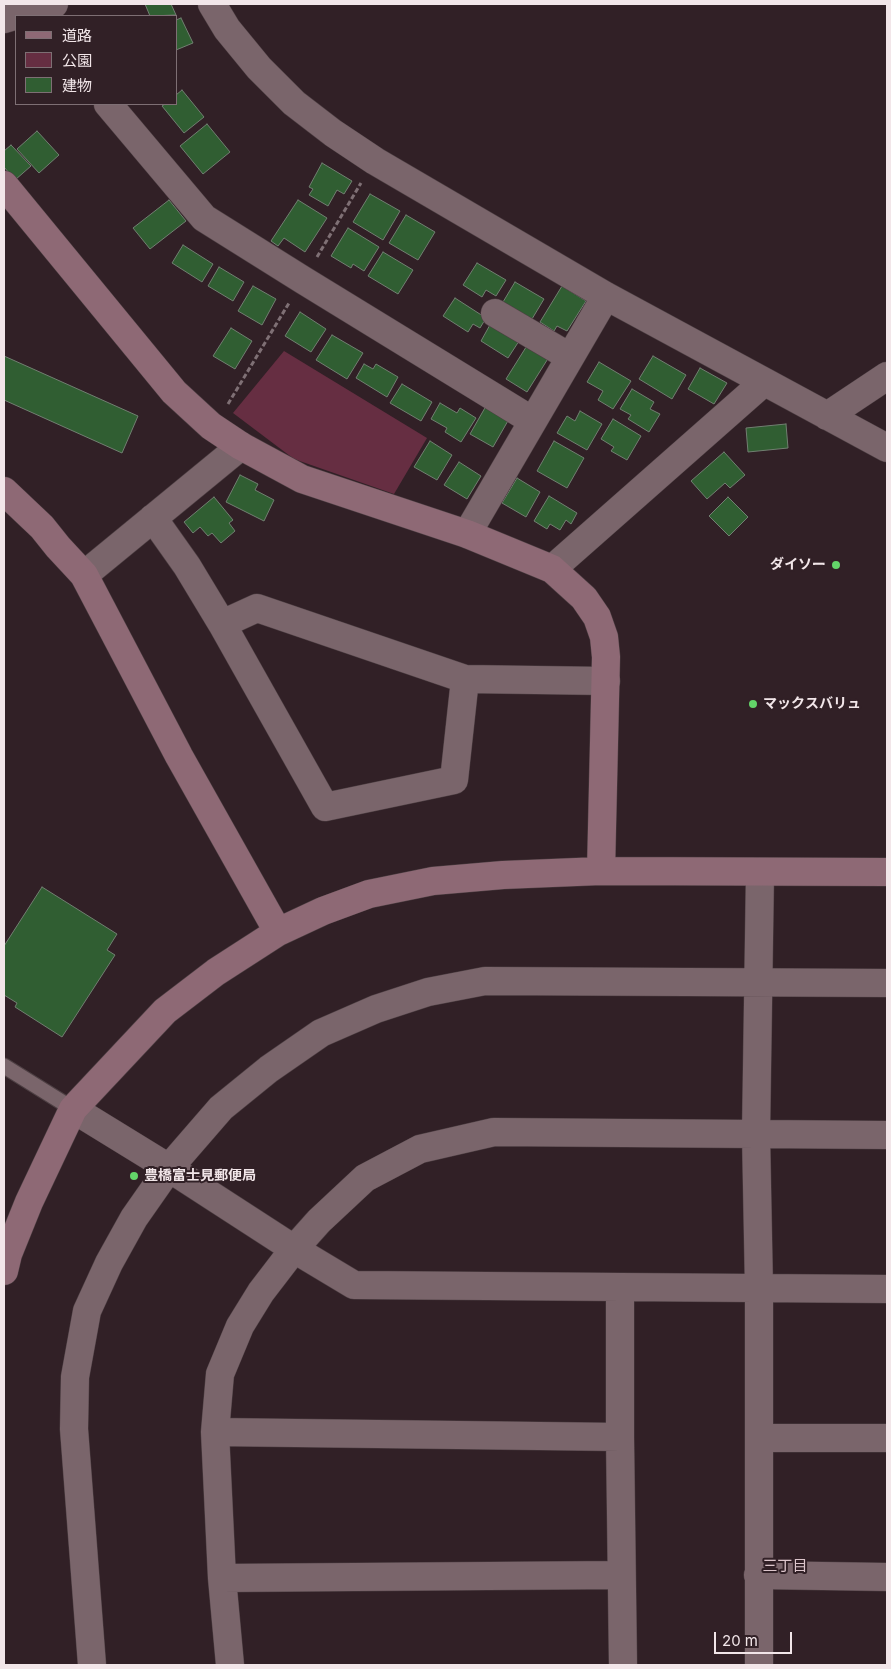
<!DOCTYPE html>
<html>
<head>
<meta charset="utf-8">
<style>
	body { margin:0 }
	#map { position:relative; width:891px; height:1669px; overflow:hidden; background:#312026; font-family:Inter,"Noto Sans JP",sans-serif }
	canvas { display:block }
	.frame { position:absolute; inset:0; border:5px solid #f2e6e9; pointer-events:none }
	.legend { position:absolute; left:15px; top:15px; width:162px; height:90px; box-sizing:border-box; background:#312026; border:1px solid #7e6f74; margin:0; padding:6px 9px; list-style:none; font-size:15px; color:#f2e6e9 }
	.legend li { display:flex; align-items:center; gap:10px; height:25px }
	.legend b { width:25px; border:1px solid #7e6f74 }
	.scale { position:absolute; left:714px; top:1632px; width:78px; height:22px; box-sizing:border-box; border:2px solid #f2e6e9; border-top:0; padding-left:6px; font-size:15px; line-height:18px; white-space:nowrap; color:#f2e6e9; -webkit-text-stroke:4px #312026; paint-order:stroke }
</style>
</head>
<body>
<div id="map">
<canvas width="891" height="1669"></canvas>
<div class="frame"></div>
<ul class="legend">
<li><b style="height:6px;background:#8e6975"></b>道路</li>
<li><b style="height:14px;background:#662e42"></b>公園</li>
<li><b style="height:14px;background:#305e32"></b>建物</li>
</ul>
<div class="scale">20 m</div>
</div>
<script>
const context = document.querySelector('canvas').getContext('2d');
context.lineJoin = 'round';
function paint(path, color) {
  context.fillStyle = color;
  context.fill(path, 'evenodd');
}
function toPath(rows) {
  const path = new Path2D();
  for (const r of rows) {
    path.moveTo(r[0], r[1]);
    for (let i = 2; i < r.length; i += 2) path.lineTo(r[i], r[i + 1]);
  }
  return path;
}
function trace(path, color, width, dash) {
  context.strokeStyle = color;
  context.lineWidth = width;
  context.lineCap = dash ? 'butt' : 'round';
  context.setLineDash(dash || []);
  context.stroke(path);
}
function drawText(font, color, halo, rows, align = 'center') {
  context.font = font + ' Inter,"Noto Sans JP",sans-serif';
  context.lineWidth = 4;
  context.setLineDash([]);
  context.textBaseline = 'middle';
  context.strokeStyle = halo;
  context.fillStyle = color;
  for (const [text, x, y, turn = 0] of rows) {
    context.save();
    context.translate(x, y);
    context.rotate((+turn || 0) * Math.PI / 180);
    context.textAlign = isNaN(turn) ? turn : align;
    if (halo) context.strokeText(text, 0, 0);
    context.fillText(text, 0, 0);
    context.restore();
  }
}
const green = toPath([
	[284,351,427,438,394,494,294,459,233,413]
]);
const building = toPath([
	[145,4,171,4,176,15,150,16,145,4],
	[181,18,193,43,176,50,176,20,181,18],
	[182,90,204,117,184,133,162,106,165,104,176,104,176,95,182,90],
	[207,124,230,152,203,174,180,146,207,124],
	[37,131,59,155,39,173,17,149,37,131],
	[11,145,31,166,15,180,4,167,4,151,11,145],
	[322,163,352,181,344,194,337,190,328,206,309,195,313,189,309,187,322,163],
	[370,194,400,211,383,240,353,222,370,194],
	[169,200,186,221,150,249,133,228,169,200],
	[298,200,327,218,305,252,284,238,278,246,271,241,298,200],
	[406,215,435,232,418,260,389,243,406,215],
	[348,228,379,247,364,271,353,264,351,268,331,256,348,228],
	[183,245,213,264,202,282,172,263,183,245],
	[383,252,413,270,398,294,368,276,383,252],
	[477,263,506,280,496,296,486,290,482,297,463,285,477,263],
	[219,267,244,282,233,301,208,286,219,267],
	[515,282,544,299,532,319,503,302,515,282],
	[253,286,276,299,262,325,238,311,253,286],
	[562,286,586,301,567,331,557,326,554,331,540,322,562,286],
	[455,298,486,318,480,328,473,324,468,332,443,316,455,298],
	[300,312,326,329,311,352,285,336,300,312],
	[491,323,521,338,508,358,481,341,491,323],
	[231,328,252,341,235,369,213,356,231,328],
	[332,335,363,353,347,379,316,360,332,335],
	[528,344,549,357,527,392,506,379,528,344],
	[4,356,138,416,122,453,4,400,4,356],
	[653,356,686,375,672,399,639,379,653,356],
	[599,362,631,381,613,409,598,400,603,391,587,382,599,362],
	[364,364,373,369,376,364,398,377,387,397,356,378,364,364],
	[700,368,727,383,714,404,688,389,700,368],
	[402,384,432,402,421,421,390,403,402,384],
	[632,389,654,402,650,409,660,414,649,432,628,419,631,415,620,409,632,389],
	[440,403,457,413,460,408,476,418,461,442,445,432,447,428,431,419,440,403],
	[486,406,509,419,493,447,470,434,486,406],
	[580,411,602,424,587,450,557,433,567,416,575,421,580,411],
	[613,419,641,436,627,460,611,451,614,447,601,439,613,419],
	[786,424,788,448,748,452,746,428,786,424],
	[430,441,452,455,437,480,414,467,430,441],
	[554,441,584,458,567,488,537,471,554,441],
	[724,452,745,475,730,488,725,483,707,499,691,481,724,452],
	[459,462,481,476,467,499,444,485,459,462],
	[240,475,258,484,255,490,274,500,264,521,226,502,240,475],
	[517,478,540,492,526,517,502,503,517,478],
	[549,496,577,513,571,524,566,520,560,530,550,524,547,529,534,521,549,496],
	[214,497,233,520,229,523,235,531,221,543,212,533,208,536,200,527,193,533,184,522,214,497],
	[728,497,748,517,729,536,709,516,728,497],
	[42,887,117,934,107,950,115,955,62,1037,15,1007,17,1003,4,995,4,946,42,887]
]);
const path = toPath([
	[317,257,361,183],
	[228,404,289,303]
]);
const lane = toPath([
	[4,1066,73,1109]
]);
const street = toPath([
	[212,4,227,29,259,68,294,103,333,133,375,161,606,296,887,448],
	[4,19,54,4],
	[108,104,204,218,303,280,533,421],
	[495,313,570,357],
	[827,416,887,376],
	[153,518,187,566,222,624,325,807,454,780,465,679,606,681],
	[467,534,606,296],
	[552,569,764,382],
	[84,575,241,446],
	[222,624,257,608,465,679],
	[73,1109,169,1168,294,1249,354,1285,887,1289],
	[620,1288,620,1437,623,1665],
	[215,1432,620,1437],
	[759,1438,887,1438],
	[758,1575,887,1577],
	[222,1578,621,1575],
	[92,1665,74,1429,75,1377,87,1311,109,1263,134,1218,169,1168,221,1108,269,1069,321,1033,376,1009,428,992,485,981,887,983],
	[230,1665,222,1578,215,1432,220,1374,240,1326,261,1292,294,1249,319,1221,365,1178,420,1149,494,1132,887,1135],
	[759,1665,759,1289,756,1134,760,873]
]);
const secondary = toPath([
	[4,185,174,392,211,426,241,446,302,479,467,534,552,569,584,598,597,617,604,637,606,657,601,871],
	[4,491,42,527,58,547,84,575,179,756,278,932],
	[4,1271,8,1254,29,1202,73,1109,165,1011,216,972,278,932,323,911,369,894,433,881,503,875,601,871,887,872]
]);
const markers = [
	[836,565,5,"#63d469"],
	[753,704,5,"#63d469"],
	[134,1176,5,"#63d469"]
];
const poiNames = [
	["ダイソー",826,565,"right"],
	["マックスバリュ",763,704],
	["豊橋富士見郵便局",144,1176]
];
const neighbourhoodNames = [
	["三丁目",785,1566]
];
paint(green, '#662e42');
paint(building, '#305e32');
trace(building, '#717f71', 1);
trace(lane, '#4d3f43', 17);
trace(street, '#4d3f43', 29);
trace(secondary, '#4d3f43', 29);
trace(path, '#7f7075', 3, [5, 2.5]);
trace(lane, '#7a656b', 15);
trace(street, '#7a656b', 28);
trace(secondary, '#8e6975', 28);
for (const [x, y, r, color] of markers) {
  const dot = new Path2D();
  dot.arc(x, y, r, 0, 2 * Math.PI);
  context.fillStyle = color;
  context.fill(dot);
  trace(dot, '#312026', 2);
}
drawText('bold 14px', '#f2e6e9', '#312026', poiNames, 'left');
drawText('15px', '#ddc6cc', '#312026', neighbourhoodNames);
</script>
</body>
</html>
